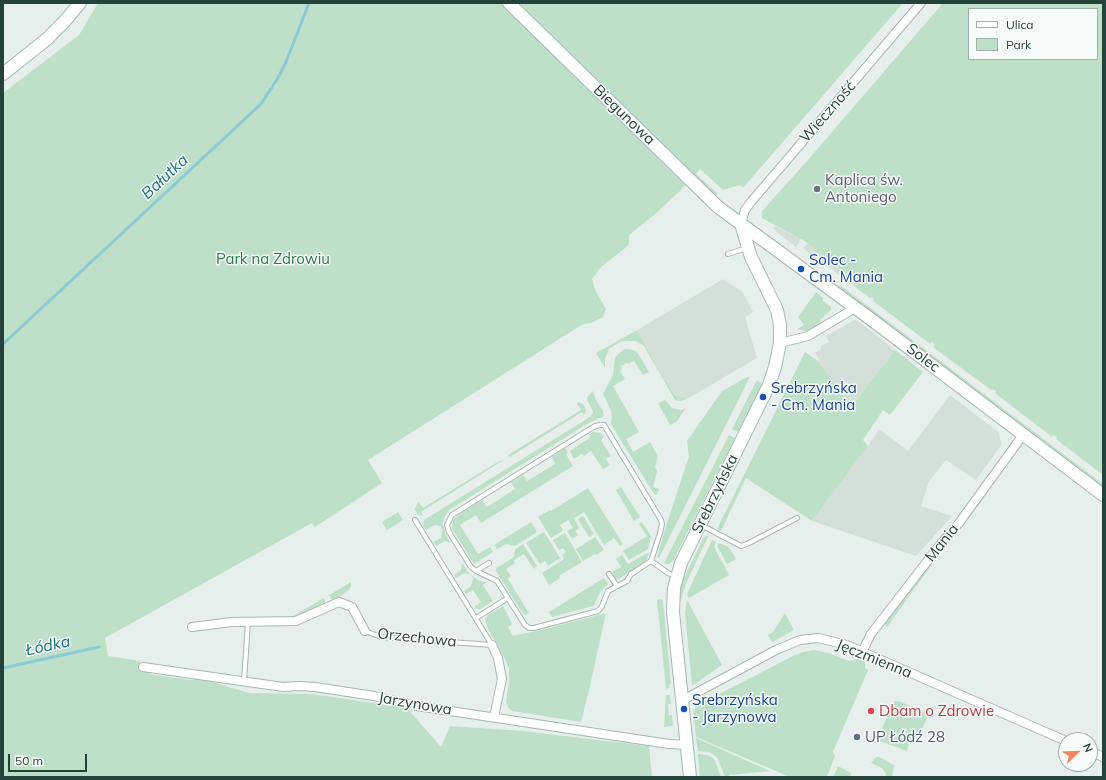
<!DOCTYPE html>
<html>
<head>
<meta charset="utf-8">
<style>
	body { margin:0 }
	#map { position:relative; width:1106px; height:780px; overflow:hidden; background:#e6efeb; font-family:Mulish,sans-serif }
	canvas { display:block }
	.frame { position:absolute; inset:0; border:4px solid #24423a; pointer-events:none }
	.legend { position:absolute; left:968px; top:8px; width:130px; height:52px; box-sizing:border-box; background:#f7fbf9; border:1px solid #a3b1ad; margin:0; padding:5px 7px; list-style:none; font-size:12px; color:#24423a }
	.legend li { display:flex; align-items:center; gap:8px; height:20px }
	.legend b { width:20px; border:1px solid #a3b1ad }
	.north { position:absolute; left:1058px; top:732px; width:40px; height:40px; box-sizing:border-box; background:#f7fbf9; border:1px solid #a3b1ad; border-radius:50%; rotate:67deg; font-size:11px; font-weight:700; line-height:16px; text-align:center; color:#24423a }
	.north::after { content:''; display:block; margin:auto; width:14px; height:18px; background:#f4845f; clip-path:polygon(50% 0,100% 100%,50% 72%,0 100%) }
	.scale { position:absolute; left:8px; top:754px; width:79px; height:18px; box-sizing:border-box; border:2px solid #24423a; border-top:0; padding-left:5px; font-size:12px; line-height:14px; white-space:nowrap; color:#24423a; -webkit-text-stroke:3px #f7fbf9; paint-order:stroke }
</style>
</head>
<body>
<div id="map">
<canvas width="1106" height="780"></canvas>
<div class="frame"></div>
<ul class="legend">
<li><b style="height:5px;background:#fff"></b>Ulica</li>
<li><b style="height:11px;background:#bfe0c8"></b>Park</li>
</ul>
<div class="north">N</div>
<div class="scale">50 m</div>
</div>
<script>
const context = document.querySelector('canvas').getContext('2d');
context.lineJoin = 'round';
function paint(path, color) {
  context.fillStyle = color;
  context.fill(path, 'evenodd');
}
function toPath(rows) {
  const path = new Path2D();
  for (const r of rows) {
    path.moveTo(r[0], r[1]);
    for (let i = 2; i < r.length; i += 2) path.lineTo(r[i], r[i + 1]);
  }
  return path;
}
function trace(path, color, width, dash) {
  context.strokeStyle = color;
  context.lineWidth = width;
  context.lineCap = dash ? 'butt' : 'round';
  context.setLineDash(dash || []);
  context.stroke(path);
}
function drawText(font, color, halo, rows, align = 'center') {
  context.font = font + ' Mulish,sans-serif';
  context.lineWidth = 3;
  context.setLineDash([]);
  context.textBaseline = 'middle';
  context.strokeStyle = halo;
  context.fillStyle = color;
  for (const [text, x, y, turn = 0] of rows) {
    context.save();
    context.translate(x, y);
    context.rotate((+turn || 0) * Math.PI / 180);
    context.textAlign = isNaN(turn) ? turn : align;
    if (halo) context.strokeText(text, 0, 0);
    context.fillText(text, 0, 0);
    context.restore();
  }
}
const built = toPath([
	[775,226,801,239,796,247,773,229],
	[808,243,859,282,855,287,803,248],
	[723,279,726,282,742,291,753,312,745,317,757,358,687,399,674,395,667,382,664,379,637,330],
	[854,320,858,321,895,350,851,407,818,361,819,359,815,353,821,349,821,346,829,342,826,336],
	[950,395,998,432,1002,444,976,480,946,460,929,481,921,506,952,516,916,556,812,521,868,446,879,429,908,451]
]);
const green = toPath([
	[98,3,903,3,743,188,740,185,723,190,700,169,696,174,717,193,717,197,694,176,680,191,654,215,629,235,629,245,601,267,592,279,595,290,606,309,603,317,591,323,583,324,368,460,382,483,315,527,312,523,105,638,108,656,140,661,141,669,153,675,192,680,202,679,249,693,312,694,407,708,441,747,450,726,523,731,649,746,652,777,3,777,3,93,79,35],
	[943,3,1103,3,1103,475,1056,439,1057,437,1054,435,1052,437,995,393,996,391,993,389,991,390,933,347,935,345,932,342,930,344,873,301,874,299,871,297,870,298,855,287,858,282,802,239,801,239,762,218,762,211,807,161],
	[969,9,1097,9,1097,59,969,59],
	[840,285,1103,484,1103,488,838,287],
	[816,292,823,298,823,301,831,307,831,310,820,320,822,323,807,331,800,330,797,329,804,325,798,317],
	[637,330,664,379,667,382,674,395,687,399,680,401,675,400,644,346,636,341,622,341,609,349,605,359,605,368,596,353],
	[624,349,630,349,637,352,649,372,643,375,634,361,628,364,627,363,621,366,622,370,620,371,625,379,613,386,639,432,626,439,633,452,650,442,658,456,655,467,657,471,653,487,659,489,657,495,654,494,611,424,612,415,611,411,603,394,613,375,615,357],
	[895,350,923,372,890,415,883,410,863,440,868,446,812,521,746,478,721,531,717,529,805,352,818,361,851,407],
	[747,377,750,377,659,558,657,557,668,520,689,456,687,441,722,391],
	[757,380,763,385,738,432,732,429],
	[593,391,596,400,603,411,604,416,587,424,449,510,444,518,443,524,446,535,450,543,445,541,436,546,433,542,441,538,442,530,440,526,435,525,426,530,423,526,424,520,590,417,593,413,593,411,587,400,588,396],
	[665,400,672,408,681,410,685,409,677,421,670,425,658,403],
	[578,402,583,404,586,410,585,414,584,415,582,412,510,457,508,455,581,410,577,404],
	[593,432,600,433,604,437,601,440,611,456,606,459,610,465,603,469,591,451,584,456,582,454,574,459,570,451,591,437,589,434],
	[729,435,735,438,673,561,669,564,666,564,664,563],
	[565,448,568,452,566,454,573,466,481,523,476,515,460,525,478,554,490,547,493,552,474,564,453,530,452,526,453,520,457,516,482,500,487,507,515,489,511,482,523,475,527,481,555,464,552,457],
	[501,460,502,461,421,512,423,515,421,516,417,514,415,509,418,502,419,502,423,508],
	[621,487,640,517,634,521,616,490],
	[588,488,623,544,620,546,614,538,604,545,584,512,574,518,579,528,575,531,578,535,572,539,567,531,573,528,568,520,560,525,563,530,561,532,551,538,538,517,550,510,551,511],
	[398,512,403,520,387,530,382,522],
	[583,516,594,534,589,537,578,519],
	[531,522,537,532,515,546,506,544,497,549,494,545],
	[642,522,651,536,648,549,629,560,623,551,647,536,639,524],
	[544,532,560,558,548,566,545,561,540,564,526,543],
	[565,533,582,562,559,576,560,578,549,585,542,573,564,559,562,555,566,552,563,548,559,550,553,540],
	[958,533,933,563,887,627,884,624,939,553,956,534],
	[709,535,687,581,680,603,681,588,684,578,704,537],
	[595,537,604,550,596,555,595,554,583,561,576,549],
	[712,540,716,542,714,547,729,575,689,598,687,594],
	[719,543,729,547,736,559,727,564,717,546],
	[523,544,537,566,534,569,524,554,514,560,515,563,506,569,511,576,508,579,529,613,526,615,523,614,495,569,514,557,515,549],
	[647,553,649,553,647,559,641,565,619,579,616,579,612,572,621,567,616,559,622,555,628,564],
	[462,563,470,575,470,574,476,579,480,581,487,582,483,585,493,601,480,609,477,609,474,607,481,602,473,590,466,594,464,591,471,586,473,578,471,575,465,573,456,578,454,575,461,570],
	[604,578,608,584,600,592,595,604,593,606,552,617,549,612],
	[351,582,351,586,348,591,334,600,332,600,329,595],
	[324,598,326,604,299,618,285,619,286,617,291,617],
	[661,599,663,601,671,684,669,684,669,688,666,689,657,600],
	[687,600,722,665,692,686,685,614],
	[503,606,512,624,508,627,513,636,549,628,606,613,590,686,581,722,512,711,508,707,506,702,509,681,509,669,505,659,488,629,485,619,488,615],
	[785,613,794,630,772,642,768,635,773,632],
	[814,650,828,653,849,661,857,659,861,660,865,662,865,668,868,670,833,752,835,756,827,777,790,777,696,737,693,711,698,705,793,656,803,652],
	[666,695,670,695,671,704,668,704,669,715,672,715,673,726,664,727],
	[894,701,901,702,923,711,927,718,917,742,910,739,907,751,877,740],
	[696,739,696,738,770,771,729,775,729,777,725,777,717,757,709,752,698,751],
	[698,754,708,755,714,759,721,777,700,777],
	[876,757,879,757,894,765,892,777,886,777,886,774,882,768,871,763],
	[838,766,851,773,850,777,833,777]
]);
const stream = toPath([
	[3,344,261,104,278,78,286,62,309,3],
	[3,668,99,647]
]);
const lane = toPath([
	[728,254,747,248],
	[415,520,492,645],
	[701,525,741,546,747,544,797,518],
	[651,561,631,574,627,581,608,591,602,606,598,611,534,628,529,628,525,625,497,581,476,571,471,567,449,532,447,525,452,515,595,426,601,425,604,425,661,520,662,524,660,533,651,561,668,573,676,576],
	[476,571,489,563],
	[609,574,617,586],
	[476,618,508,598],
	[365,631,381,637,492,645],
	[244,681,248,622]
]);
const street = toPath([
	[741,224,745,210,751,202,921,3],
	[780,343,808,336,855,308],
	[192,627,232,622,296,621,339,602,352,607,365,631],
	[492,645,498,658,502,679,494,717],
	[862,652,871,634,939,546,959,523,1023,435],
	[143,667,283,687,299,686,315,687,374,696,417,706,669,744,688,745],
	[683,700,776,650,800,640,818,638,847,645,1066,741],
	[1090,751,1103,757]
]);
const secondary = toPath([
	[509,3,718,207,868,317,1103,495],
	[3,74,47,39,64,22,80,3],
	[690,777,673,612,674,588,681,563,769,385,775,367,780,343,780,325,777,310,751,257,741,224]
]);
const markers = [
	[817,189,4,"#6b7280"],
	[801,269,4,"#1a4fb4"],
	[763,397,4,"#1a4fb4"],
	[684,709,4,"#1a4fb4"],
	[871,711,4,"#e0444e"],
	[857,737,4,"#5c6f8a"]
];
const streetNames = [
	["Wieczność",828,112,-49],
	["Biegunowa",624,115,44],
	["Solec",923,358,37],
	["Srebrzyńska",715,494,-64],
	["Mania",942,543,-51],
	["Orzechowa",417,638,6],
	["Jęczmienna",874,659,22],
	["Jarzynowa",415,704,10]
];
const worshipNames = [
	["Kaplica św.",825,180],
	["Antoniego",825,197]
];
const parkNames = [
	["Park na Zdrowiu",273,259]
];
const transitNames = [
	["Solec -",809,260],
	["Cm. Mania",809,277],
	["Srebrzyńska",771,388],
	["- Cm. Mania",771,405],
	["Srebrzyńska",692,700],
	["- Jarzynowa",692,717]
];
const healthNames = [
	["Dbam o Zdrowie",879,711]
];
const serviceNames = [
	["UP Łódź 28",865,737]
];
const waterNames = [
	["Bałutka",165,177,-43],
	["Łódka",48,646,-12]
];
paint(built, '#d4dfda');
paint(green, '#bfe0c8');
trace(stream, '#8ec9d4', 3);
trace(lane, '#a8b8b2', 6);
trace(street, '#a8b8b2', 10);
trace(secondary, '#a4bbb3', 14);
trace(lane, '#fff', 4);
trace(street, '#fff', 8);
trace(secondary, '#fff', 12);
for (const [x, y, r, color] of markers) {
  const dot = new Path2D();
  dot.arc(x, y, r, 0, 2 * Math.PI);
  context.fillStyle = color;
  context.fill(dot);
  trace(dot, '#f7fbf9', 1.5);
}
drawText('15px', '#24423a', '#f7fbf9', streetNames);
drawText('15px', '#5b616d', '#f7fbf9', worshipNames, 'left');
drawText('15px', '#2d7a4b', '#f7fbf9', parkNames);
drawText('15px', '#164399', '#f7fbf9', transitNames, 'left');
drawText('15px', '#be3a42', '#f7fbf9', healthNames, 'left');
drawText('15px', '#4e5e75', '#f7fbf9', serviceNames, 'left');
drawText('italic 16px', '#1c6f80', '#f7fbf9', waterNames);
</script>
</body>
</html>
